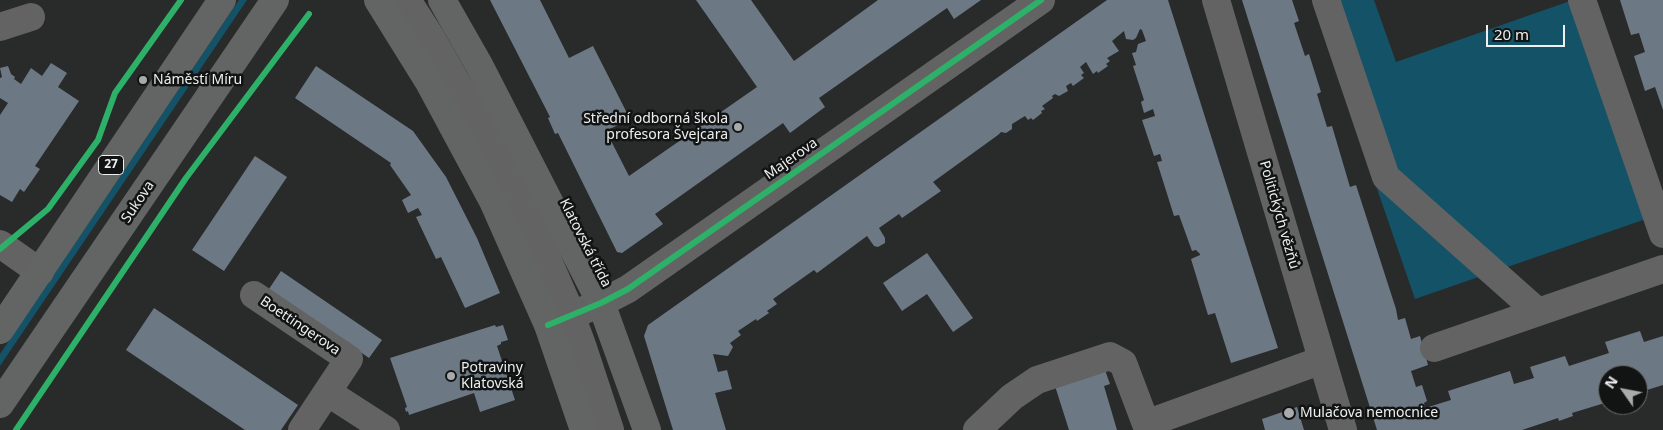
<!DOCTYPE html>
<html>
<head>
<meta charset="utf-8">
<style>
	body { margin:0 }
	#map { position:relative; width:1663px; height:430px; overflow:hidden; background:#292a2a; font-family:"Noto Sans",sans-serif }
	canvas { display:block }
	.north { position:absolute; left:1598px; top:365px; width:50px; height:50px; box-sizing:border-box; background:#121313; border:1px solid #6a6b6b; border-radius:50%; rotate:303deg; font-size:14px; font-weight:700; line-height:20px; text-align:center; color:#edeff0 }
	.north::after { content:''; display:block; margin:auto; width:18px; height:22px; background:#a8aaab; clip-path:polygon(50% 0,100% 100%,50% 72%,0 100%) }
	.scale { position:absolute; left:1486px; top:25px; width:79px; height:22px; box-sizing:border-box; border:2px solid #edeff0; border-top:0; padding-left:6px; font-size:15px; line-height:18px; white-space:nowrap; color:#edeff0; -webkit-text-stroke:4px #121313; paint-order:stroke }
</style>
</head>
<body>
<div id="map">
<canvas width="1663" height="430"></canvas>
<div class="north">N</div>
<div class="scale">20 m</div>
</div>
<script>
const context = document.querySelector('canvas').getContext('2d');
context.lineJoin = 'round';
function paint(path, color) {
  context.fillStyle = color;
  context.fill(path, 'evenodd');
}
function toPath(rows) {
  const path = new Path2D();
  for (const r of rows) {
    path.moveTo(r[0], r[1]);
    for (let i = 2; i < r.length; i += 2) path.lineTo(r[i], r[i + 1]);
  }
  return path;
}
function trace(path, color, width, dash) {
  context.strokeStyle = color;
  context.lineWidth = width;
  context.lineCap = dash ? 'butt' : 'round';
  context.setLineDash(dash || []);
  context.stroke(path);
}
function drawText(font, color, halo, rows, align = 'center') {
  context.font = font + ' "Noto Sans",sans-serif';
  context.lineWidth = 5;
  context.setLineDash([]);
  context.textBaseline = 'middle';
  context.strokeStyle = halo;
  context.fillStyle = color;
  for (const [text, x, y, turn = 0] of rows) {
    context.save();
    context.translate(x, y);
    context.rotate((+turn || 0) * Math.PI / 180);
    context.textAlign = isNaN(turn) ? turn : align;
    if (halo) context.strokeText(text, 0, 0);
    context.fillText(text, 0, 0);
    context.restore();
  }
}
const green = toPath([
	[239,0,247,0,0,366,0,354],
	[1312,0,1374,0,1396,62,1570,1,1646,219,1415,299]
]);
const building = toPath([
	[490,0,540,0,569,58,593,46,630,119,606,131,629,176,757,87,696,0,751,0,794,61,878,0,981,0,954,19,947,8,819,98,825,107,790,133,783,123,655,214,663,224,622,253,617,252,558,133,555,134,548,118,550,117],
	[1107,0,1168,0,1278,348,1231,363,1215,313,1208,315,1191,259,1200,255,1200,254,1196,250,1192,251,1179,215,1174,216,1157,162,1162,161,1160,154,1154,156,1142,120,1155,116,1153,109,1144,113,1141,102,1144,100,1133,66,1136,65,1132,53,1136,52,1138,44,1146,41,1142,30,1140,29,1136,38,1133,40,1126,39,1124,31,1112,41,1119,51,1107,58,1110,61,1106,64,1108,66,1098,73,1097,71,1093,74,1086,62,1080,67,1084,73,1081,75,1084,78,1073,86,1071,83,1066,86,1068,91,1059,96,1055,94,1052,96,1053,98,1042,106,1045,109,1041,111,1042,113,1033,120,1031,118,1028,120,1025,116,1012,124,1012,129,1006,133,1001,132,998,135,933,182,941,191,902,218,899,214,879,228,885,238,885,243,878,247,874,246,867,236,817,273,814,270,773,299,777,304,767,311,769,313,757,321,756,319,738,331,741,335,730,343,733,347,728,356,713,354,718,372,727,370,732,389,715,393,726,430,673,430,644,336,648,325],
	[1242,0,1292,0,1299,21,1294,23,1305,56,1309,54,1321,92,1317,94,1327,127,1332,126,1350,187,1356,185,1396,309,1398,320,1405,318,1411,339,1420,336,1428,365,1411,371,1416,387,1422,385,1427,401,1424,403,1425,408,1451,400,1448,391,1510,371,1514,384,1534,378,1530,367,1565,356,1569,366,1609,353,1605,342,1640,331,1644,342,1663,336,1663,385,1647,390,1648,392,1638,396,1638,375,1608,375,1608,402,1572,413,1573,416,1559,421,1558,418,1522,430,1377,430],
	[1620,0,1663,0,1663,110,1655,87,1645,91,1634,56,1645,52,1639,33,1631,35],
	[51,63,67,73,58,87,79,101,35,166,40,169,24,192,20,189,12,202,0,195,0,115,8,103,0,98,0,78,2,77,0,68,8,66,11,74,15,77,14,79,21,84,31,68,42,76],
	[316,66,413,131,446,177,477,238,500,293,465,308,441,257,436,259,416,217,422,215,418,208,408,213,402,200,411,195,390,165,391,163,295,98],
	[255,156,287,177,224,271,192,250],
	[927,253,973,318,953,332,927,294,902,311,883,283],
	[281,271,382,340,369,358,269,289],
	[154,308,298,405,281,430,245,430,126,350],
	[495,325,496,327,503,325,508,340,501,342,501,344,497,346,515,400,480,412,474,393,409,415,408,411,406,412,405,408,407,407,390,358],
	[1105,370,1110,384,1104,386,1117,430,1069,430,1055,386],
	[1297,407,1304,430,1265,430,1262,419]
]);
const minor = toPath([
	[407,0,429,34,479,122,530,219,567,304,582,345,610,430],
	[1216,0,1343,430],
	[1326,0,1386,177,1538,312],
	[1582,0,1663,234],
	[0,27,31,17],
	[0,244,40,272],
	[254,295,349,359,302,430],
	[548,325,601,303,628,289,1041,0],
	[1434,348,1663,269],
	[327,392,386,430],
	[977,430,1012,397,1037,380,1110,356,1123,363,1146,424,1322,360]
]);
const major = toPath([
	[378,0,429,82,493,201,548,325,584,430],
	[442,0,479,65,601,303,647,430],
	[0,330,222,0],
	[0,404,275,0]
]);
const tram = toPath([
	[399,0,451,83,497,167,534,243,566,317,603,430],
	[414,0,432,25,510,165,547,239,592,356,617,430]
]);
const cycleway = toPath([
	[0,249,48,209,98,140,115,93,181,0],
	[548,325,601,303,628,289,1041,0],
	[16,430,186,178,309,14]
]);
const markers = [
	[143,80,5,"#a8aaab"],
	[738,127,5,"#a8aaab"],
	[451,376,5,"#a8aaab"],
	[1289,413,6,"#a8aaab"]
];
const shields = [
	[111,165,25]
];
const shieldNames = [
	["27",111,165]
];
const poiNames = [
	["Náměstí Míru",153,80],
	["Střední odborná škola",728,119,"right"],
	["profesora Švejcara",728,135,"right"],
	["Potraviny",461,368],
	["Klatovská",461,384],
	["Mulačova nemocnice",1300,413]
];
const streetNames = [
	["Majerova",791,159,-35],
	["Sukova",138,202,-56],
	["Politických vězňů",1279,215,74],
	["Klatovská třída",585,243,63],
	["Boettingerova",300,326,34]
];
paint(green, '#145267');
paint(building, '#6c7985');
trace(minor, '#636363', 28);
trace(major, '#636464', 28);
trace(tram, '#636464', 1);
trace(cycleway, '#2db169', 6);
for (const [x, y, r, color] of markers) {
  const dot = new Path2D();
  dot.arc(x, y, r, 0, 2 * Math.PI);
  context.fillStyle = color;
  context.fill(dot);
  trace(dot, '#121313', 2);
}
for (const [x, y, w] of shields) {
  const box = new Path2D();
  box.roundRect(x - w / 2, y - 9.5, w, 19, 4);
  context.fillStyle = '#121313';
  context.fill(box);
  trace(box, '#edeff0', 1);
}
drawText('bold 12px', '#edeff0', null, shieldNames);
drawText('14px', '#edeff0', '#121313', poiNames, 'left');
drawText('14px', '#edeff0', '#121313', streetNames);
</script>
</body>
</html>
